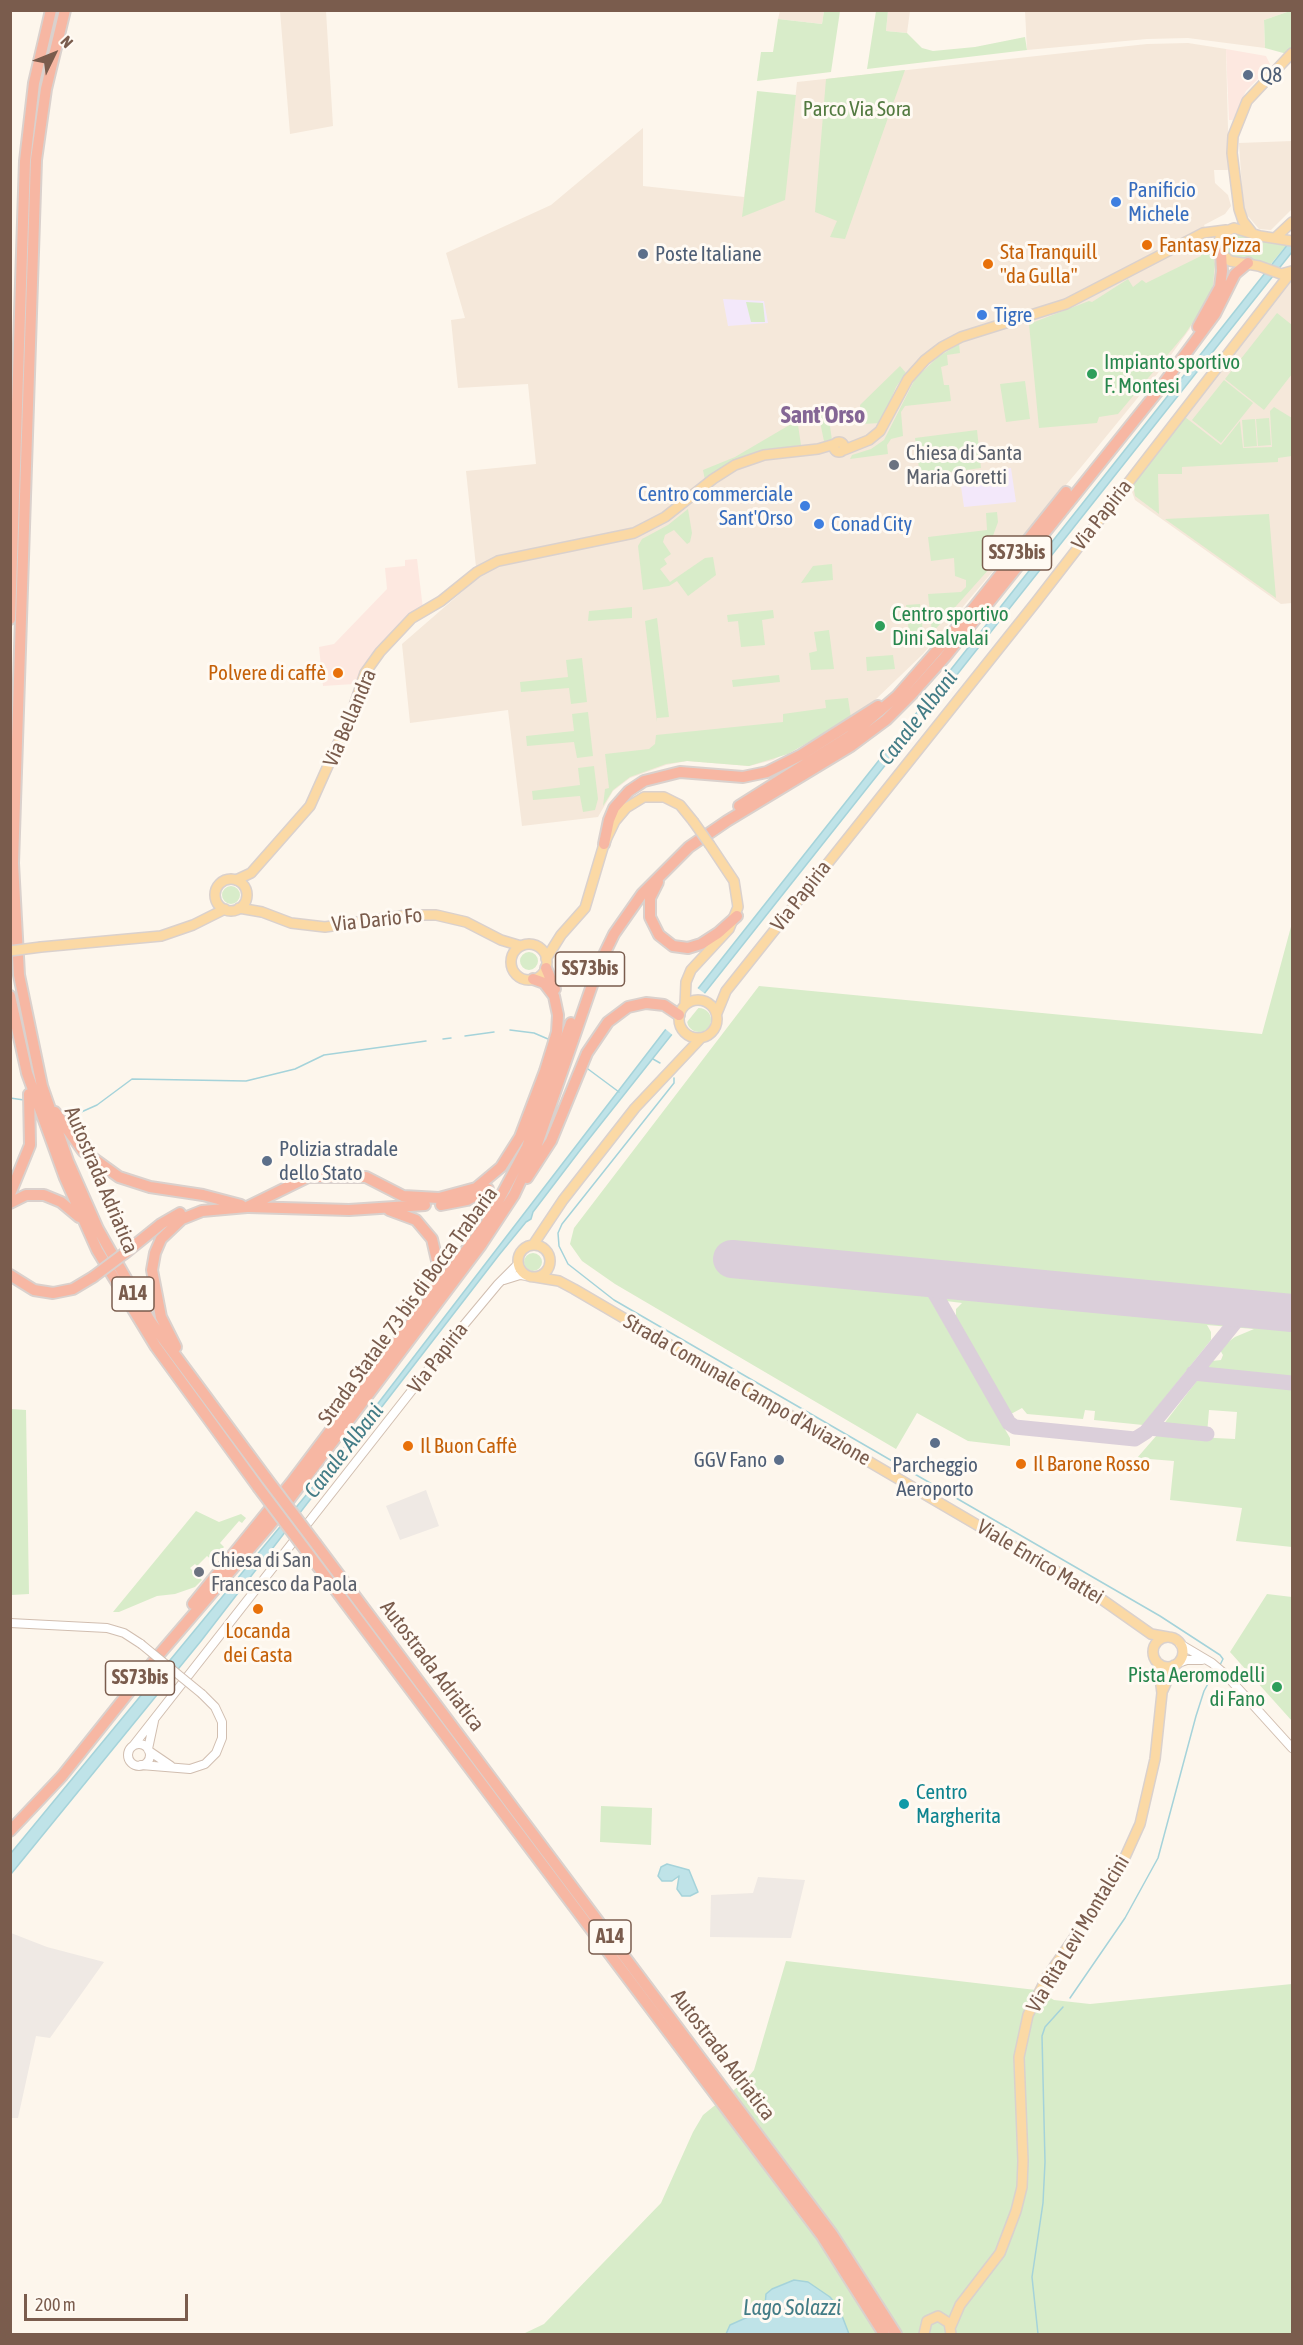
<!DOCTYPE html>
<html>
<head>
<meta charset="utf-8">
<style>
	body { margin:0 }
	#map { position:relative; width:1303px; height:2345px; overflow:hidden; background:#fdf6ec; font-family:"Asap Condensed",sans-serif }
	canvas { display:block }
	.frame { position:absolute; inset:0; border:12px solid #7a5c4d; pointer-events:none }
	.north { position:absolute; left:24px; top:24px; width:60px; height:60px; -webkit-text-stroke:4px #fffaf3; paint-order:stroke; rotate:47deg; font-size:16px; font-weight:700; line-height:24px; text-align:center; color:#7a5c4d }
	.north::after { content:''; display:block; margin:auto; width:21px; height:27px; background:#7a5c4d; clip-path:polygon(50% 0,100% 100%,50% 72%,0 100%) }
	.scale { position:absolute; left:24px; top:2294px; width:164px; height:27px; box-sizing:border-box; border:3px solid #7a5c4d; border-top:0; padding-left:8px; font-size:18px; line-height:21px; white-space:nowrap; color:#7a5c4d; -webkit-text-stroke:4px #fffaf3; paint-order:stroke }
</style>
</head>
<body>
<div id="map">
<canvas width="1303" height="2345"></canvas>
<div class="frame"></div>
<div class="north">N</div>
<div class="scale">200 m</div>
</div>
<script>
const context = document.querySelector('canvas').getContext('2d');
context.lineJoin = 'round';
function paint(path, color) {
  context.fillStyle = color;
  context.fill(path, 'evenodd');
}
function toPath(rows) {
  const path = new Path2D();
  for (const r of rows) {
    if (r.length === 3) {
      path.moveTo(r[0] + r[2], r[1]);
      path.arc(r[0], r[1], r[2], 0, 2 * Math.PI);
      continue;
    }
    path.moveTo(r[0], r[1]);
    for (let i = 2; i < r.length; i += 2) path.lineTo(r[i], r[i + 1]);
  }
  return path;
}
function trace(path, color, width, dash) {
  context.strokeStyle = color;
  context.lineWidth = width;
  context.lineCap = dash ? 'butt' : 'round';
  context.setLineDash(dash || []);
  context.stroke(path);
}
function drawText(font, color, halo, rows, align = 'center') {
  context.font = font + ' "Asap Condensed",sans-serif';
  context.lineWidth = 6;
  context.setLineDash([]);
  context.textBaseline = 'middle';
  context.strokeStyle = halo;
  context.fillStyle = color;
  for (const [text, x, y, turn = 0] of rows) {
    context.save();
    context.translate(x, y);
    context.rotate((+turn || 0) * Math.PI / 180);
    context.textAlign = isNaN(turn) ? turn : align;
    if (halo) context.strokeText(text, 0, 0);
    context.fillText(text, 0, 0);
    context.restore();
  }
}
const residential = toPath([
	[280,11,326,11,333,126,290,134],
	[780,11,824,11,822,24,778,19],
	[888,11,910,11,907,33,886,31],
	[1025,11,1290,10,1290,11,1264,20,1265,48,1188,38,1147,39,1027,50],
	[1188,43,1226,49,1229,170,1214,170,1215,183,1228,195,1231,206,1225,214,1204,225,1219,261,1215,289,1204,309,1158,373,1082,466,923,654,874,701,851,718,773,760,749,766,687,761,666,765,630,778,613,791,598,817,522,826,508,710,410,723,402,644,471,584,476,567,466,471,536,464,528,384,458,388,451,320,465,318,446,253,551,205,643,128,643,186,744,197,750,152,789,156,797,82,1147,44],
	[1292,141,1292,209,1271,230,1259,229,1247,215,1243,204,1239,143],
	[1292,278,1292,603,1281,604,1135,500,1131,489]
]);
const commercial = toPath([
	[1226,49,1266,56,1271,66,1246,91,1233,120,1229,120],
	[417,559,423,609,368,664,354,684,323,686,319,647,334,644,387,589,385,568,405,566,405,560]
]);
const industrial = toPath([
	[426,1490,439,1526,400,1540,386,1506],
	[758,1877,805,1880,791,1938,710,1937,711,1895,753,1893],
	[11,1933,47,1947,104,1962,50,2038,36,2036,18,2118,10,2118]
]);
const education = toPath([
	[723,299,764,301,768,323,728,326],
	[1011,468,1016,502,964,507,959,473]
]);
const green = toPath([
	[824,11,840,11,831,72,757,81,761,52,773,52,778,19,822,24],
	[876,11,888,11,886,31,907,33,922,48,933,51,975,47,1025,37,1027,50,867,69],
	[1290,11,1292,13,1292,48,1287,54,1265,48,1264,20],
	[905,70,845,239,830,237,837,221,815,212,826,79],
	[757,91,796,95,785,200,742,217],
	[1233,231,1289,242,1270,265,1233,259,1225,252,1224,242],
	[1201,244,1211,250,1215,264,1213,285,1207,301,1185,334,1118,414,1099,417,1097,423,1039,428,1029,324,1089,301,1092,302,1128,279,1133,287,1142,280,1146,283,1201,256],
	[746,302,763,303,765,322,751,322],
	[1277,313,1292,325,1292,374,1264,410,1225,379],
	[959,344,960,353,947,355,948,365,941,367,944,385,949,385,951,401,905,406,901,412,903,436,891,439,887,445,888,454,850,459,852,455,871,449,884,440,915,379,938,357],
	[900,366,906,373,896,387,881,423,862,424,860,405],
	[1224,380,1253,403,1221,443,1192,420],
	[1025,381,1030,419,1006,422,1000,384],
	[1274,407,1292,418,1292,456,1278,458,1278,462,1182,467,1182,474,1158,474,1159,514,1135,496,1133,484,1185,417,1221,445,1240,421,1243,448,1272,447,1270,411],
	[822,410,828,412,832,440,824,441,820,422,798,425,801,445,763,451,728,465,705,480,703,470,735,457,798,420],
	[1269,418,1271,445,1258,446,1256,419],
	[1255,419,1257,446,1244,447,1242,420],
	[977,430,981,468,920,476,915,438],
	[688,509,692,533,690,542,687,544,674,530,665,535,663,542,671,554,664,559,667,564,660,569,670,582,705,558,713,557,716,575,688,596,677,581,669,586,643,590,638,546,642,539,668,525],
	[997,512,998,522,990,544,992,553,998,559,932,633,928,594,961,592,966,587,966,580,955,576,954,558,931,561,928,537,987,530,986,513],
	[1269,514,1276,598,1165,519],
	[832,564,833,580,801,583,813,566],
	[920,604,923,632,909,633,906,605],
	[632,607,632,618,588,621,589,611],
	[773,610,774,618,762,620,765,645,741,647,738,621,728,622,727,615],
	[657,618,669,717,657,718,657,722,645,621],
	[829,630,834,669,811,670,809,653,817,651,814,632],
	[893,655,895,669,867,671,866,657],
	[582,658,587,702,571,704,569,688,521,692,520,682,568,677,566,660],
	[779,675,780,682,733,687,732,680],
	[848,698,851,718,788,754,749,766,687,761,666,764,630,777,613,790,603,806,605,789,609,788,605,754,649,749,655,744,656,735,783,722,783,714,826,708,825,700],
	[588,712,593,756,577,758,574,742,527,746,526,736,574,731,572,714],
	[594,766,598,799,595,810,583,812,580,796,533,800,532,791,580,785,578,768],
	[231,895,9],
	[1292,923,1292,1547,1236,1541,1242,1508,1170,1500,1174,1461,1137,1458,1157,1435,1235,1439,1237,1412,1209,1410,1207,1434,1160,1429,1212,1361,1221,1360,1223,1355,1220,1350,1224,1345,1235,1337,1254,1329,1207,1325,1211,1332,1211,1340,1143,1425,1094,1420,1095,1411,1085,1410,1083,1419,1027,1414,1022,1408,1011,1414,956,1319,956,1309,962,1303,930,1299,1010,1438,1010,1446,968,1441,917,1413,896,1449,615,1284,582,1261,570,1244,574,1228,759,986,1262,1034],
	[529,961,9],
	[699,1020,12],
	[533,1262,9],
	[11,1409,26,1410,29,1594,11,1595],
	[196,1511,219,1522,241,1514,246,1518,242,1523,239,1521,220,1543,224,1547,212,1560,207,1556,197,1566,195,1564,190,1568,202,1580,195,1587,175,1594,157,1596,119,1612,113,1612],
	[1267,1594,1292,1597,1292,1721,1230,1652],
	[601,1806,652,1808,651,1845,600,1842],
	[786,1961,1036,1990,1054,2000,1090,2004,1292,1984,1292,2334,523,2334,544,2324,661,2203,693,2132,703,2115,745,2081,754,2070]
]);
const water = toPath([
	[1292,239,1292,252,581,1149,533,1212,531,1219,526,1222,499,1255,201,1641,11,1874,11,1853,326,1471,666,1029,1292,239],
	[667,1864,689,1870,698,1892,690,1896,682,1896,677,1889,679,1876,672,1881,662,1881,658,1876,661,1867,667,1864],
	[794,2280,808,2282,830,2297,839,2308,849,2334,726,2334,730,2325,759,2312,765,2305,766,2294,772,2289,794,2280]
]);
const pier = toPath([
	[696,987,708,996,675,1037,663,1027]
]);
const stream = toPath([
	[510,1030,534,1033,548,1039],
	[465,1036,494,1032],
	[443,1039,451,1038],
	[653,1059,660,1063],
	[588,1069,619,1092],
	[674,1078,674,1083,562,1224,558,1233,559,1246,568,1264,614,1300,1160,1616,1220,1655,1223,1659,1220,1665],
	[10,1098,24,1100],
	[66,1114,79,1113,97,1105,132,1079,246,1081,295,1069,324,1055,426,1041],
	[1070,1998,1125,1918,1158,1858,1196,1716,1204,1691,1215,1671],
	[1038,2334,1032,2277,1043,2203,1045,2162,1042,2036,1045,2027,1063,2007]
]);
const taxiway = toPath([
	[926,1278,1009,1423,1015,1427,1135,1439,1146,1432,1246,1309],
	[1193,1373,1292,1383],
	[1149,1428,1207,1434]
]);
const runway = toPath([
	[732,1259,1292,1313]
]);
const minor = toPath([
	[504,1280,520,1275,528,1276],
	[10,1623,107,1628,124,1633,141,1644],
	[1180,1644,1212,1663,1226,1675,1292,1748],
	[1178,1663,1187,1660,1202,1660],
	[139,1755,11],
	[133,1746,453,1338,498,1284,518,1264],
	[148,1749,154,1721],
	[149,1751,171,1766],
	[141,1765,190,1769,205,1764,216,1753,222,1738,222,1722,215,1707,202,1694]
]);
const major = toPath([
	[1253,234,1243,221,1239,209,1232,153,1233,136,1247,101,1292,53],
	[1275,238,1292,222],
	[1292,241,1260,236,1234,228,1222,233,1218,243,1221,253,1230,261,1259,266,1281,274,1292,271],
	[839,447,5],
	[844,450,869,440,880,431,908,379,925,360,942,347,961,337,1066,304,1203,233,1226,230],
	[231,895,16],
	[236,880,251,873,310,806,352,712,365,673,380,652,412,618,441,601,477,572,498,561,634,533,665,517,713,479,735,465,764,455,818,449,835,444],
	[239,908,262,912,291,923,325,927,407,915,436,915,466,922,501,940,521,946],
	[529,962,18],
	[41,947,161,936,193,925,225,909],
	[546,959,561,935,585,908,604,844,615,821,626,808,644,797,664,797,680,805,693,821],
	[698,1019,19],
	[685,1005,686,982,691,970,729,929,738,907,734,881,710,845],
	[717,1013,726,991,1036,602,1292,271],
	[533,1245,563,1200,635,1108,700,1039],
	[534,1261,16],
	[535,1277,559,1281,574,1289,1090,1591,1151,1634,1168,1637],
	[1168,1652,15],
	[1163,1690,1174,1665],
	[951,2326,960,2305,1000,2253,1016,2211,1022,2187,1023,2161,1019,2057,1028,2015,1047,1977,1116,1877,1140,1824,1155,1759,1162,1693,1158,1663],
	[924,2334,927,2321,938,2316,949,2323,951,2334]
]);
const highway = toPath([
	[65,10,46,89,36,160,13,863,19,975,42,1086,68,1161,98,1229,150,1321,267,1479],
	[1198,327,1220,287,1222,271,1221,253],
	[10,619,25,161,34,83,51,10],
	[739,806,850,736,897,696,967,616,1066,492],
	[604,844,609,820,614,808,629,791,644,781,680,772,743,777,767,772,801,755,878,706],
	[658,882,650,898,650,917,659,935,673,946,688,948,701,944,718,933,737,916],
	[546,968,555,989],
	[10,996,27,1073,65,1178,97,1250,156,1347,258,1487],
	[55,1112,83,1151,119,1177,150,1187,203,1195,241,1205],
	[527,1178,551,1141,587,1053,608,1022,628,1007,646,1003,664,1005,679,1015],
	[10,1194,30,1145,29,1094],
	[10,1203,26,1195,44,1195,61,1202,79,1217],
	[441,1205,467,1200,488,1189],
	[249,1207,349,1210,425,1205],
	[389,1210,416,1220,432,1239,438,1265,428,1295],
	[125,1253,161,1224,180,1213],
	[10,1275,34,1290,53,1293,73,1289,93,1277],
	[176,1347,161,1317,152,1270,155,1253,161,1239,182,1219,202,1211,247,1207,308,1177,366,1177,403,1196,439,1198,476,1188,501,1167,520,1137,545,1071,557,1032,558,1015,554,996,544,983,533,979],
	[316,1544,832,2234,896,2334],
	[307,1552,822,2236,884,2334],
	[193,1604,291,1483,486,1224,527,1147,571,1023],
	[10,1831,62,1776,157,1657,270,1525,481,1245,514,1195,535,1150,599,965,614,934,642,894,689,847,727,821,851,746,886,720,912,694,945,657,1158,391,1215,314,1235,274,1248,263]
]);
const minorBridge = toPath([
	[141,1644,202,1694]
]);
const majorBridge = toPath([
	[693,821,710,845],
	[10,951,41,947]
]);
const highwayBridge = toPath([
	[93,1277,125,1253],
	[267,1479,316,1544],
	[258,1487,307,1552]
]);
const markers = [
	[1248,75,6,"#5c6f8a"],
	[1116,202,6,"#3f7fe0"],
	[1147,245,6,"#e8710a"],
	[643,254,6,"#5c6f8a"],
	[988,264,6,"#e8710a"],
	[982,315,6,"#3f7fe0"],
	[1092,374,6,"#2e9e5b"],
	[894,465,6,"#6b7280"],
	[805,506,6,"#3f7fe0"],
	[819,524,6,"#3f7fe0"],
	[880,626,6,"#2e9e5b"],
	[338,673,6,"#e8710a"],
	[267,1161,6,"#5c6f8a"],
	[935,1443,6,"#5c6f8a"],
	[408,1446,6,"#e8710a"],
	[779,1460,6,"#5c6f8a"],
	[1021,1464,6,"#e8710a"],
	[199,1572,6,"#6b7280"],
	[258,1609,6,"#e8710a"],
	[1277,1687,6,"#2e9e5b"],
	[904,1804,6,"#0f9aa8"]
];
const shields = [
	[1017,553,69],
	[590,969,69],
	[133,1294,42],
	[140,1678,69],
	[610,1937,42]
];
const shieldNames = [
	["SS73bis",1017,553],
	["SS73bis",590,969],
	["A14",133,1294],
	["SS73bis",140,1678],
	["A14",610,1937]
];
const serviceNames = [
	["Q8",1260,75],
	["Poste Italiane",655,254],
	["Polizia stradale",279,1149],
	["dello Stato",279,1173],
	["GGV Fano",767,1460,"right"],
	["Parcheggio",935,1465,"center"],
	["Aeroporto",935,1489,"center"]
];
const parkNames = [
	["Parco Via Sora",857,109]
];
const shopNames = [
	["Panificio",1128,190],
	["Michele",1128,214],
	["Tigre",994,315],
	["Centro commerciale",793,494,"right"],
	["Sant'Orso",793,518,"right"],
	["Conad City",831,524]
];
const foodNames = [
	["Fantasy Pizza",1159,245],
	["Sta Tranquill",1000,252],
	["\"da Gulla\"",1000,276],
	["Polvere di caffè",326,673,"right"],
	["Il Buon Caffè",420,1446],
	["Il Barone Rosso",1033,1464],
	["Locanda",258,1631,"center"],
	["dei Casta",258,1655,"center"]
];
const leisureNames = [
	["Impianto sportivo",1104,362],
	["F. Montesi",1104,386],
	["Centro sportivo",892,614],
	["Dini Salvalai",892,638],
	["Pista Aeromodelli",1265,1675,"right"],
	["di Fano",1265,1699,"right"]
];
const worshipNames = [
	["Chiesa di Santa",906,453],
	["Maria Goretti",906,477],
	["Chiesa di San",211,1560],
	["Francesco da Paola",211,1584]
];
const streetNames = [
	["Via Papiria",1102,515,-52],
	["Via Bellandra",350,718,-67],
	["Via Papiria",801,896,-52],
	["Via Dario Fo",377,920,-6],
	["Autostrada Adriatica",101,1180,67],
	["Strada Statale 73 bis di Bocca Trabaria",408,1306,-54],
	["Via Papiria",438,1358,-52],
	["Strada Comunale Campo d'Aviazione",747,1390,30],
	["Viale Enrico Mattei",1040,1562,31],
	["Autostrada Adriatica",432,1666,53],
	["Via Rita Levi Montalcini",1078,1934,-59],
	["Autostrada Adriatica",723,2055,53]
];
const cultureNames = [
	["Centro",916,1792],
	["Margherita",916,1816]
];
const waterNames = [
	["Canale Albani",918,718,-52],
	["Canale Albani",344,1451,-52],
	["Lago Solazzi",792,2308]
];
const quarterNames = [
	["Sant'Orso",823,415]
];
paint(residential, '#f5e8da');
paint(commercial, '#fde8e0');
paint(industrial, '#efe9e4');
paint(education, '#f3e8fa');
paint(green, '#d8ecc9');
paint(water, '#bfe3e8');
trace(water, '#a5d3da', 1.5);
paint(pier, '#fdf6ec');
trace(stream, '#a5d3da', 1.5);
trace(taxiway, '#dbcfda', 15);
trace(runway, '#dbcfda', 38);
trace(minor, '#d1beb0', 10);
trace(major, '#dad1cd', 12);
trace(highway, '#dad1cd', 14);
trace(minor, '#fff', 8);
trace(major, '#fbd9a5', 9);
trace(highway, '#f7b7a3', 10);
trace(minorBridge, '#d1beb0', 10, []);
trace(majorBridge, '#dad1cd', 12, []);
trace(highwayBridge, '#dad1cd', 14, []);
trace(minorBridge, '#fff', 8);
trace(majorBridge, '#fbd9a5', 9);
trace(highwayBridge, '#f7b7a3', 10);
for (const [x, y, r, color] of markers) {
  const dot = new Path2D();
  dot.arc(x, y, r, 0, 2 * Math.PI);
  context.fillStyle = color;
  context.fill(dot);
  trace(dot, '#fffaf3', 2);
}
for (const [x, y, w] of shields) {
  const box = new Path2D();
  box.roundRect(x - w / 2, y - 17, w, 34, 4.5);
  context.fillStyle = '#fffaf3';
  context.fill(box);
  trace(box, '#7a5c4d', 1.5);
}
drawText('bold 20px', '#7a5c4d', null, shieldNames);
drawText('21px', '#4e5e75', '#fffaf3', serviceNames, 'left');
drawText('21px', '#537a41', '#fffaf3', parkNames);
drawText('21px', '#366cbe', '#fffaf3', shopNames, 'left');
drawText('21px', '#c56008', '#fffaf3', foodNames, 'left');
drawText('21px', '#27864d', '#fffaf3', leisureNames, 'left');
drawText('21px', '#5b616d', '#fffaf3', worshipNames, 'left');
drawText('21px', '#7a5c4d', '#fffaf3', streetNames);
drawText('21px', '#0d838f', '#fffaf3', cultureNames, 'left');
drawText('italic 22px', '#437c86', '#fffaf3', waterNames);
drawText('bold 24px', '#846695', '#fffaf3', quarterNames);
</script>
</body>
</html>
